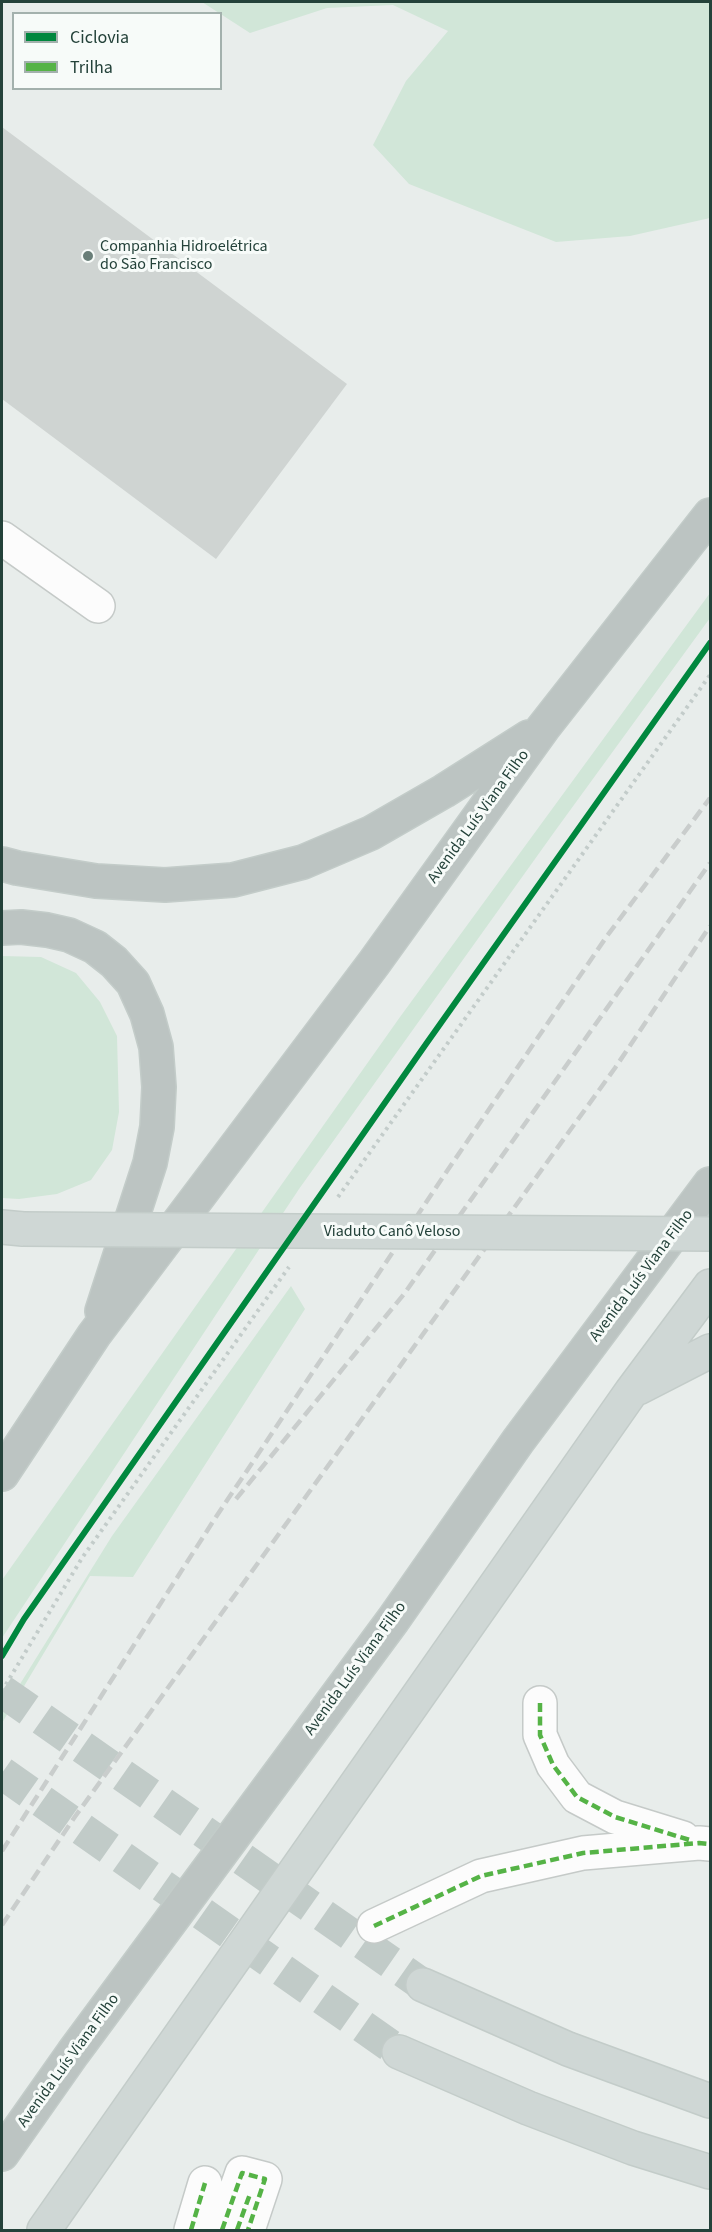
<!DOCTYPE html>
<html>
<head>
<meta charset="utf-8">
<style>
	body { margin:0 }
	#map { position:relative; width:712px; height:2232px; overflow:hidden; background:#e8edeb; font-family:"Source Sans 3",sans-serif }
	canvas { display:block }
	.frame { position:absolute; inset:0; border:3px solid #24423a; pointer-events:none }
	.legend { position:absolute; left:12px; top:12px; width:210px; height:78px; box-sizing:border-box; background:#f7fbf9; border:2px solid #a3b1ad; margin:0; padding:8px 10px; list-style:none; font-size:18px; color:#24423a }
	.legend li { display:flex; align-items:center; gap:12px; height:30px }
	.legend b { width:30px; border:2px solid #a3b1ad }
</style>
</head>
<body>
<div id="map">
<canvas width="712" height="2232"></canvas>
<div class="frame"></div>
<ul class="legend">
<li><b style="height:8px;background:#00873e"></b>Ciclovia</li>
<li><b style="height:8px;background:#55b346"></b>Trilha</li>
</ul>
</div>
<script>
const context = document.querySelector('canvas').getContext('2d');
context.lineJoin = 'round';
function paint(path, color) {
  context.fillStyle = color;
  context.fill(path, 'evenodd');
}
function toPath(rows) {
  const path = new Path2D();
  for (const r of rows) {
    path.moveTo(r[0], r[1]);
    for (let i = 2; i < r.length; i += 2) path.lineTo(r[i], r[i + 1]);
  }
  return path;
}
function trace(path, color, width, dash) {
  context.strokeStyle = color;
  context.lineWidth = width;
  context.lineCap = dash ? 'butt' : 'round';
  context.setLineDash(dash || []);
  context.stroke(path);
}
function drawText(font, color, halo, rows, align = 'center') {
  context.font = font + ' "Source Sans 3",sans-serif';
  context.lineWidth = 6;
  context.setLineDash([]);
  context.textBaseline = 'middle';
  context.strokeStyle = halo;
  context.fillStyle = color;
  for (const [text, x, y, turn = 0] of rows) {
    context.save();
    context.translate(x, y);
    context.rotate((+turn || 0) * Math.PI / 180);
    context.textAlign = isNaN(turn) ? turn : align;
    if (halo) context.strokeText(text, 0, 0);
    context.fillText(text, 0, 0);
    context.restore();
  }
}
const green = toPath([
	[202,2,710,2,710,218,630,236,556,242,409,184,373,145,406,81,448,31,393,5,327,8,250,33],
	[710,593,710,618,555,831,299,1189,2,1638,2,1580,400,1017],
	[2,956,41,957,76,973,100,1002,117,1036,119,1112,112,1150,91,1180,57,1194,19,1199,2,1198],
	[291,1286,305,1309,133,1577,90,1576,2,1723,2,1713,112,1536]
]);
const building = toPath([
	[2,127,347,384,216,559,2,399]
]);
const majorTunnel = toPath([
	[2,1691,423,1985],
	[2,1773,399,2052]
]);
const path = toPath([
	[338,1197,710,675],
	[2,1691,82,1558,289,1267]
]);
const minor = toPath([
	[2,538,98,606],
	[540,1703,540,1735,553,1765,577,1797,615,1817,683,1838],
	[374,1926,481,1876,583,1853,699,1843,710,1844],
	[191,2230,205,2183],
	[222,2230,242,2173,265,2179,248,2230]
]);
const major = toPath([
	[2,1227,23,1229],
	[638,1388,710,1351],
	[423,1985,568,2049,710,2101],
	[399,2052,528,2108,633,2148,710,2172],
	[44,2230,631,1392,710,1286]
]);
const highway = toPath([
	[2,864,17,868,96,881,165,885,233,880,303,862,371,833,444,791,529,737],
	[2,928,21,927,47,930,69,935,95,947,114,962,133,983,147,1014,156,1047,159,1087,157,1127,150,1163,102,1311],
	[2,1474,94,1335,374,963,543,728,710,515],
	[2,2154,73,2053,393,1620,518,1441,710,1184]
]);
const rail = toPath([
	[236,1499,404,1294,710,863],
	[2,1851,214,1520,445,1174,607,936,710,798],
	[2,1925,74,1818,615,1068,710,926]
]);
const majorBridge = toPath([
	[23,1229,710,1234]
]);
const quiet = toPath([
	[540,1703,540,1735,553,1765,577,1797,615,1817,693,1841],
	[374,1926,481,1876,583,1853,699,1843,710,1844],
	[191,2230,205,2183],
	[222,2230,242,2173,265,2179,248,2230],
	[237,2230,250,2194]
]);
const cycleway = toPath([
	[2,1656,24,1619,426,1044,710,643]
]);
const markers = [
	[88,256,6,"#697e78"]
];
const poiNames = [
	["Companhia Hidroelétrica",100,247],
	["do São Francisco",100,265]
];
const streetNames = [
	["Avenida Luís Viana Filho",479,817,-54],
	["Viaduto Canô Veloso",392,1232],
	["Avenida Luís Viana Filho",642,1276,-53],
	["Avenida Luís Viana Filho",356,1669,-54],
	["Avenida Luís Viana Filho",69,2061,-54]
];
paint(green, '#d1e6d8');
paint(building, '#cfd4d2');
trace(majorTunnel, '#c1cbc8', 33, [33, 16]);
trace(minor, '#c5cac8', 36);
trace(major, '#c3ccc9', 36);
trace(highway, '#c3ccc9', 36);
trace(path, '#c3ccca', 4, [3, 4.5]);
trace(minor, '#fcfcfc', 33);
trace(major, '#cfd7d5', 33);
trace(highway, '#bcc4c2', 33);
trace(rail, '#c9cdcc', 4.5, [12, 6]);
trace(majorBridge, '#c3ccc9', 36, []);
trace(majorBridge, '#cfd7d5', 33);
trace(quiet, '#55b346', 4.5, [9, 4.5]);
trace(cycleway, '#00873e', 6);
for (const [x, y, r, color] of markers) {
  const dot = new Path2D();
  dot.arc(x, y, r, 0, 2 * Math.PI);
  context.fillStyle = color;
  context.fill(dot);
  trace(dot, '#f7fbf9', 2);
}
drawText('16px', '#24423a', '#f7fbf9', poiNames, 'left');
drawText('16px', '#24423a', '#f7fbf9', streetNames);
</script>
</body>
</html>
